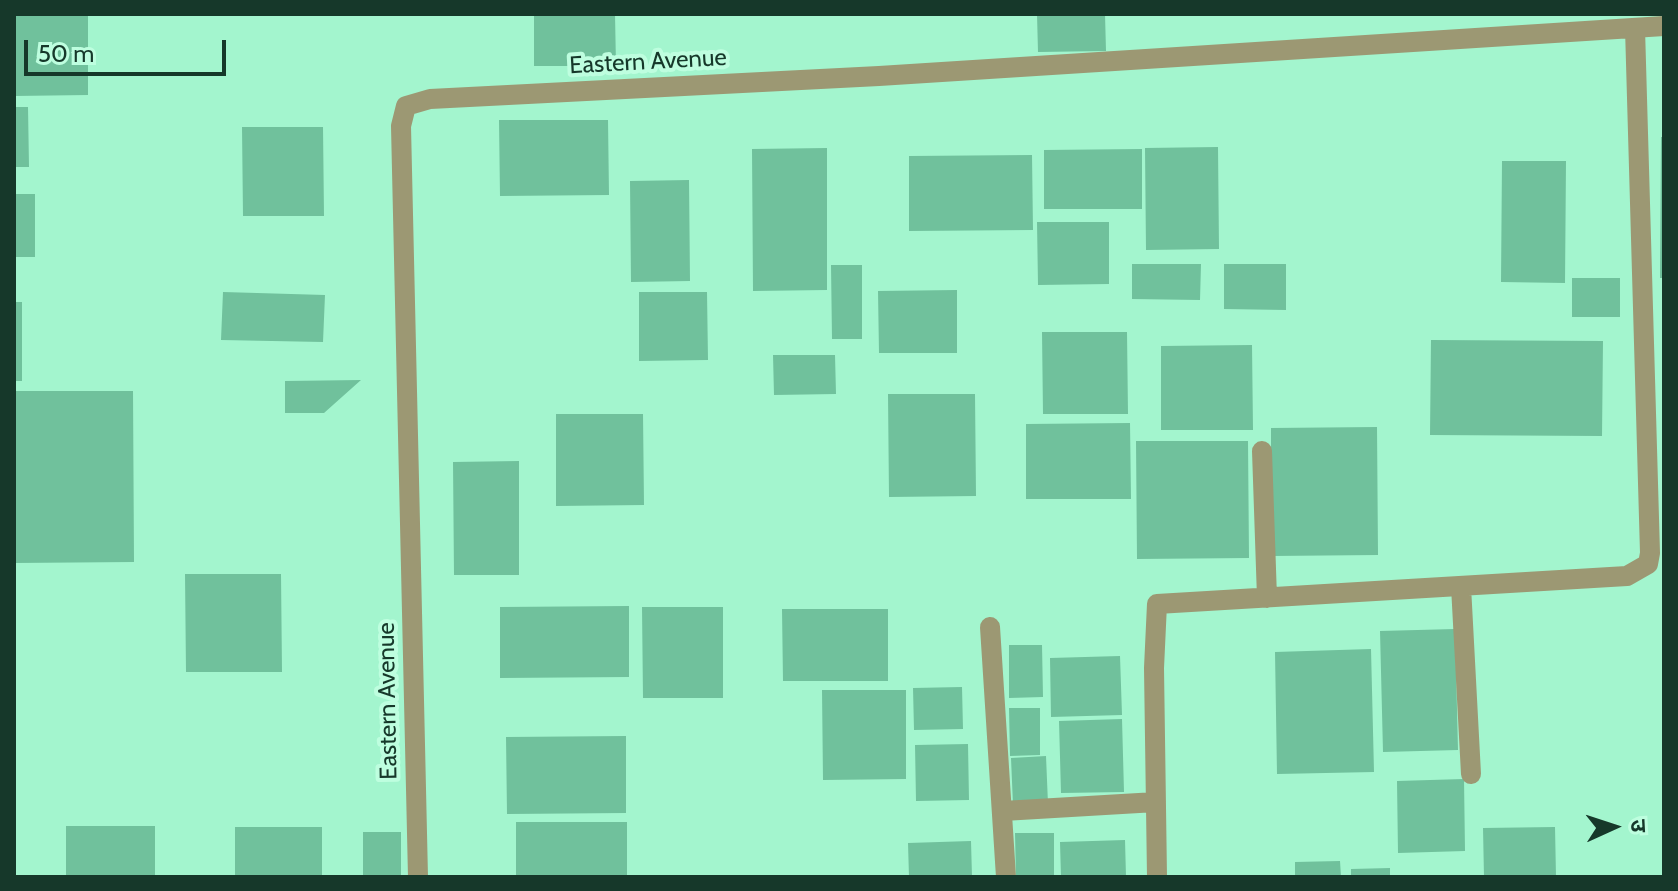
<!DOCTYPE html>
<html>
<head>
<meta charset="utf-8">
<style>
	body { margin:0 }
	#map { position:relative; width:1678px; height:891px; overflow:hidden; background:#a3f5ce; font-family:Cabin,"Noto Sans Devanagari",sans-serif }
	canvas { display:block }
	.frame { position:absolute; inset:0; border:16px solid #16382a; pointer-events:none }
	.north { position:absolute; left:1574px; top:787px; width:80px; height:80px; -webkit-text-stroke:6px #befedf; paint-order:stroke; rotate:87deg; font-size:22px; font-weight:700; line-height:32px; text-align:center; color:#16382a }
	.north::after { content:''; display:block; margin:auto; width:28px; height:36px; background:#16382a; clip-path:polygon(50% 0,100% 100%,50% 72%,0 100%) }
	.scale { position:absolute; left:24px; top:40px; width:202px; height:36px; box-sizing:border-box; border:4px solid #16382a; border-top:0; padding-left:10px; font-size:24px; line-height:28px; white-space:nowrap; color:#16382a; -webkit-text-stroke:6px #befedf; paint-order:stroke }
</style>
</head>
<body>
<div id="map">
<canvas width="1678" height="891"></canvas>
<div class="frame"></div>
<div class="north">उ</div>
<div class="scale">50 m</div>
</div>
<script>
const context = document.querySelector('canvas').getContext('2d');
context.lineJoin = 'round';
function paint(path, color) {
  context.fillStyle = color;
  context.fill(path, 'evenodd');
}
function toPath(rows) {
  const path = new Path2D();
  for (const r of rows) {
    path.moveTo(r[0], r[1]);
    for (let i = 2; i < r.length; i += 2) path.lineTo(r[i], r[i + 1]);
  }
  return path;
}
function trace(path, color, width, dash) {
  context.strokeStyle = color;
  context.lineWidth = width;
  context.lineCap = dash ? 'butt' : 'round';
  context.setLineDash(dash || []);
  context.stroke(path);
}
function drawText(font, color, halo, rows, align = 'center') {
  context.font = font + ' Cabin,sans-serif';
  context.lineWidth = 8;
  context.setLineDash([]);
  context.textBaseline = 'middle';
  context.strokeStyle = halo;
  context.fillStyle = color;
  for (const [text, x, y, turn = 0] of rows) {
    context.save();
    context.translate(x, y);
    context.rotate((+turn || 0) * Math.PI / 180);
    context.textAlign = isNaN(turn) ? turn : align;
    if (halo) context.strokeText(text, 0, 0);
    context.fillText(text, 0, 0);
    context.restore();
  }
}
const building = toPath([
	[14,14,88,14,88,95,14,96],
	[534,14,615,14,616,66,534,66],
	[1037,14,1105,14,1106,51,1038,52],
	[14,107,28,107,29,167,14,167],
	[499,120,608,120,609,195,500,196],
	[242,127,323,127,324,216,243,216],
	[1661,137,1664,137,1664,278,1660,278],
	[1218,147,1219,249,1146,250,1145,148],
	[827,148,827,290,753,291,752,149],
	[1142,149,1142,209,1044,209,1044,150],
	[1032,155,1033,230,909,231,909,156],
	[1502,161,1566,161,1565,283,1501,282],
	[689,180,690,281,631,282,630,181],
	[14,194,35,194,35,257,14,257],
	[1037,222,1109,222,1109,284,1038,285],
	[1132,264,1201,264,1200,300,1132,299],
	[1224,264,1286,264,1286,310,1224,309],
	[831,265,862,265,862,339,832,339],
	[1572,278,1620,278,1620,317,1572,317],
	[957,290,957,353,879,353,878,291],
	[223,292,325,295,323,342,221,340],
	[639,292,707,292,708,360,639,361],
	[14,302,22,302,22,381,14,381],
	[1042,332,1127,332,1128,414,1043,414],
	[1431,340,1603,341,1602,436,1430,435],
	[1252,345,1253,430,1161,430,1161,346],
	[773,355,835,355,836,394,774,395],
	[361,380,324,413,285,413,285,381],
	[14,391,133,391,134,562,14,563],
	[888,394,975,394,976,496,889,497],
	[556,414,643,414,644,505,556,506],
	[1130,423,1131,499,1026,499,1026,424],
	[1377,427,1378,555,1271,556,1271,428],
	[1136,441,1248,441,1249,558,1137,559],
	[519,461,519,575,454,575,453,462],
	[185,574,281,574,282,672,186,672],
	[629,606,629,677,500,678,500,607],
	[642,607,723,607,723,698,643,698],
	[782,609,888,609,888,681,783,681],
	[1455,629,1458,750,1383,752,1380,631],
	[1009,645,1042,645,1043,697,1009,698],
	[1371,649,1374,772,1277,774,1275,652],
	[1120,656,1122,715,1051,717,1050,658],
	[962,687,963,729,914,730,913,688],
	[822,690,906,690,906,779,823,780],
	[1009,708,1040,708,1040,755,1010,756],
	[1122,719,1124,792,1061,793,1059,721],
	[626,736,626,813,507,814,506,737],
	[968,744,969,800,916,801,915,745],
	[1046,756,1048,804,1013,805,1011,758],
	[1464,779,1465,851,1398,853,1397,781],
	[516,822,627,822,627,877,516,877],
	[66,826,155,826,155,877,66,877],
	[235,827,322,827,322,877,235,877],
	[1555,827,1556,877,1484,877,1483,828],
	[363,832,401,832,401,877,363,877],
	[1015,833,1054,833,1054,877,1016,877],
	[1125,840,1126,877,1061,877,1060,842],
	[971,841,972,877,909,877,908,843],
	[1340,861,1341,877,1295,877,1295,862],
	[1390,868,1390,877,1351,877,1351,869]
]);
const minor = toPath([
	[1262,451,1267,598],
	[1461,586,1471,774],
	[990,627,1006,877],
	[1003,811,1156,802],
	[418,877,401,126,406,106,430,99,879,76,1664,26],
	[1157,877,1154,668,1157,604,1627,576,1648,564,1650,553,1635,28]
]);
const streetNames = [
	["Eastern Avenue",648,62,-3],
	["Eastern Avenue",388,701,-91]
];
paint(building, '#70c19c');
trace(minor, '#9c9873', 20);
drawText('24px', '#16382a', '#befedf', streetNames);
</script>
</body>
</html>
